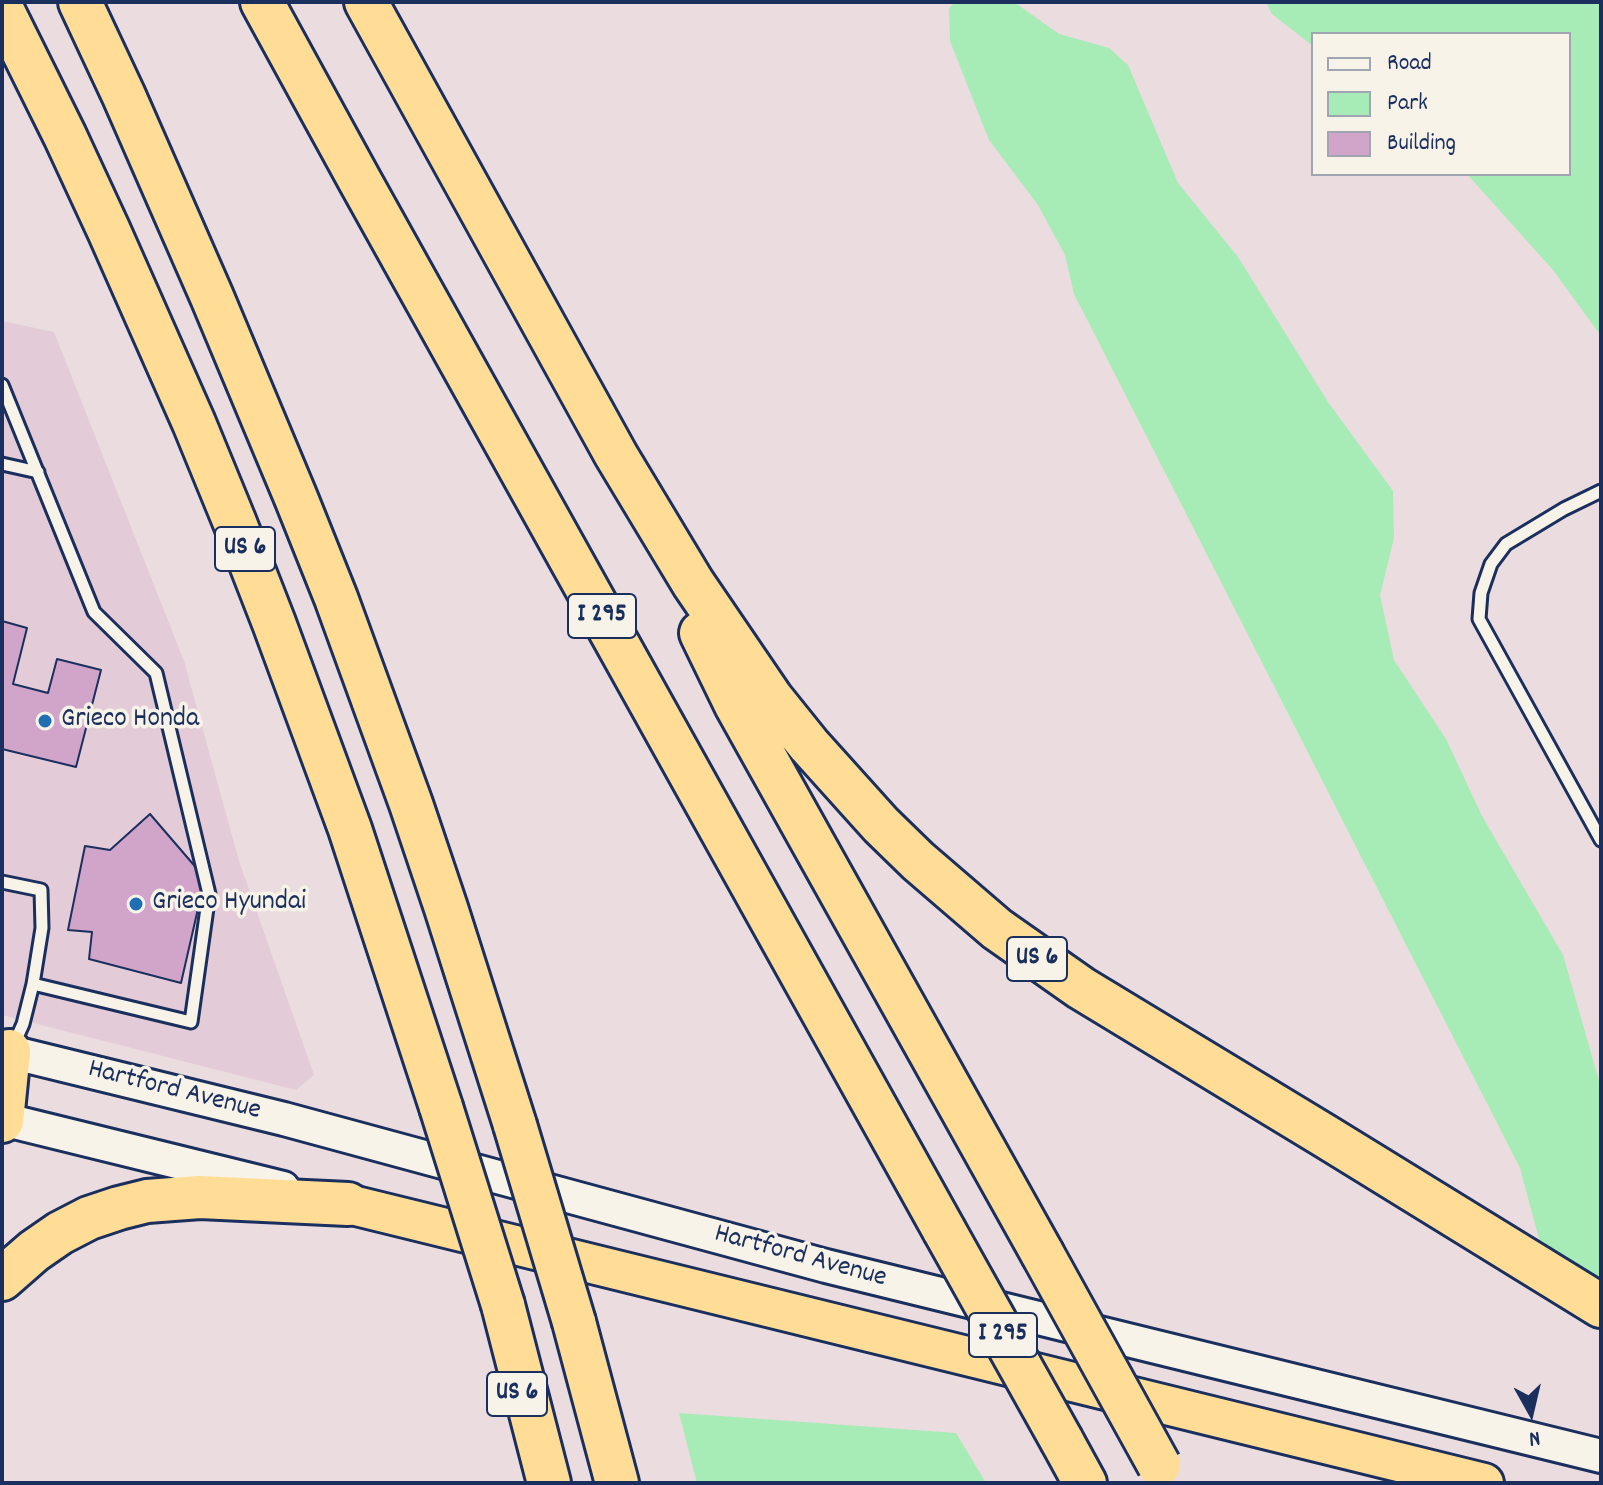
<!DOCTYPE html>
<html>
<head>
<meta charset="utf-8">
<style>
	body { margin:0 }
	#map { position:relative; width:1603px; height:1485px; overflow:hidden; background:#ebdcdf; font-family:Dekko,sans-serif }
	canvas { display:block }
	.frame { position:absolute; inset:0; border:4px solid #1b2f5e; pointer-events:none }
	.legend { position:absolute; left:1311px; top:32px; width:260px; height:144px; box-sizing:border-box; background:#f7f3e8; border:2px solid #9fa5b1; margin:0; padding:10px 14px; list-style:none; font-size:24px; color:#1b2f5e }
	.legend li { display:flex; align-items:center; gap:16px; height:40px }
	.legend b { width:40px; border:2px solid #9fa5b1 }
	.north { position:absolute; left:1491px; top:1373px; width:80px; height:80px; -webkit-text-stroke:6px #f7f3e8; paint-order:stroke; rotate:172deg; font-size:22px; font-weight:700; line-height:32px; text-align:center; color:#1b2f5e }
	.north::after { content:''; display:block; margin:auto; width:28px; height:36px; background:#1b2f5e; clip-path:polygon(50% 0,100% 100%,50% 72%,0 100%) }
</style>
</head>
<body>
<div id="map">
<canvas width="1603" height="1485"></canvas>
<div class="frame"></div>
<ul class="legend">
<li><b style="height:10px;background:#f7f3e8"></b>Road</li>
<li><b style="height:22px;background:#a7ebb6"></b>Park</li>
<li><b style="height:22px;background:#d0a5c9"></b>Building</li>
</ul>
<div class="north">N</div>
</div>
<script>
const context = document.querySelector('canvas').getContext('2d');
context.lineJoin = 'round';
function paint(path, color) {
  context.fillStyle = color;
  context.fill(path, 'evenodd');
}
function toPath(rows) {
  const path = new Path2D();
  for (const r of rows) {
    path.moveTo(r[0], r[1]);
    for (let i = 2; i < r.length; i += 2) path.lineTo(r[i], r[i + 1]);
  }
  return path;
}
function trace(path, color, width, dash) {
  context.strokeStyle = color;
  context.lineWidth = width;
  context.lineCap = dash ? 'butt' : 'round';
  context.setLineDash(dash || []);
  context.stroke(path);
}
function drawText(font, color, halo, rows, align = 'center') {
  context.font = font + ' Dekko,sans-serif';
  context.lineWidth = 7;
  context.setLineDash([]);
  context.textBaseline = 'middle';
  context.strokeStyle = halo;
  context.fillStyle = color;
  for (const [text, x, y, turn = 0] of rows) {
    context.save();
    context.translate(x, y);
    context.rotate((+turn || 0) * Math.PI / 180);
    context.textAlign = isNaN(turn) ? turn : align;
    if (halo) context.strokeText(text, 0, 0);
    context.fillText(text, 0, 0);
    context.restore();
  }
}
const built = toPath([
	[2,321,54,332,184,661,239,861,314,1075,296,1090,2,1015]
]);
const green = toPath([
	[955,2,1014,2,1059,34,1109,48,1128,65,1178,183,1238,257,1328,402,1393,491,1394,538,1380,595,1394,660,1446,739,1482,816,1563,955,1601,1088,1601,1296,1545,1261,1520,1168,1074,294,1065,255,1038,205,989,140,950,41,949,8],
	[1266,2,1601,2,1601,336,1553,270,1467,174,1569,174,1569,34,1313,34,1313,46,1272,14],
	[679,1413,956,1433,986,1483,697,1483]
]);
const building = toPath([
	[2,621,27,628,13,684,48,693,57,659,101,670,76,767,2,749,2,621],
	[150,814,205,878,181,983,89,959,92,932,68,930,85,846,110,850,150,814]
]);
const service = toPath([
	[2,385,94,612,156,673,209,894,191,1022,33,984],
	[2,464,38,472],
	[1601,491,1564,509,1506,544,1491,564,1481,593,1479,619,1601,840],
	[2,882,41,890,42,928,33,984,23,1024,14,1044]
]);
const secondary = toPath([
	[2,1050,284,1119,826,1266,1601,1456],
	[2,1119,283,1188]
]);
const trunk = toPath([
	[348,1204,1484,1483]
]);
const motorway = toPath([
	[80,2,124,96,212,297,296,498,336,598,411,804,446,908,515,1125],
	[262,2,360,181,944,1230],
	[366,2,616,455,693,583,772,699,809,745,881,825,918,861,997,929,1081,988,1325,1136,1601,1306],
	[2,9,65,136,109,231,194,423,235,523,274,623,350,829,441,1107],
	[701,633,736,705,1042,1253],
	[2,1121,9,1051],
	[2,1279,34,1251,60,1233,89,1218,119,1208,147,1201,200,1197,348,1204],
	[503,1305,549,1483],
	[574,1322,617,1483],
	[1062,1441,1085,1483]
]);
const motorwayBridge = toPath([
	[441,1107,503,1305],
	[515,1125,574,1322],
	[944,1230,1062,1441],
	[1042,1253,1159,1465]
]);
const markers = [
	[45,721,8,"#1f6fb2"],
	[136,904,8,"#1f6fb2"]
];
const shields = [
	[245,549,60],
	[602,616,68],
	[1037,959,60],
	[1003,1335,68],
	[517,1394,60]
];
const shieldNames = [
	["US 6",245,549],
	["I 295",602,616],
	["US 6",1037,959],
	["I 295",1003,1335],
	["US 6",517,1394]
];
const poiNames = [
	["Grieco Honda",61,721],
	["Grieco Hyundai",152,904]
];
const streetNames = [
	["Hartford Avenue",174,1092,14],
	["Hartford Avenue",800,1258,15]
];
paint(built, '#e3ccd8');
paint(green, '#a7ebb6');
paint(building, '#d0a5c9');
trace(building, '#1b2f5e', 2);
trace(service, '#1b2f5e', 17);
trace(secondary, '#1b2f5e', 38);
trace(trunk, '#1b2f5e', 44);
trace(motorway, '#1b2f5e', 48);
trace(service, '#f7f3e8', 11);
trace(secondary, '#f7f3e8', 32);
trace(trunk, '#ffdd96', 38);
trace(motorway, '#ffdd96', 42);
trace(motorwayBridge, '#1b2f5e', 48, []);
trace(motorwayBridge, '#ffdd96', 42);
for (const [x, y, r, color] of markers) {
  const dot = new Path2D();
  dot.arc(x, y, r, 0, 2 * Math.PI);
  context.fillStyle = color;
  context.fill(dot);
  trace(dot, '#f7f3e8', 3);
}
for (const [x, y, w] of shields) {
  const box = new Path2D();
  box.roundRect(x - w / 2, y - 22, w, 44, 6);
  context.fillStyle = '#f7f3e8';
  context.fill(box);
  trace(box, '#1b2f5e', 2);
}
drawText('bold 26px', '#1b2f5e', null, shieldNames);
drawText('28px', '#1b2f5e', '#f7f3e8', poiNames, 'left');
drawText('28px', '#1b2f5e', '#f7f3e8', streetNames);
</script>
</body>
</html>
